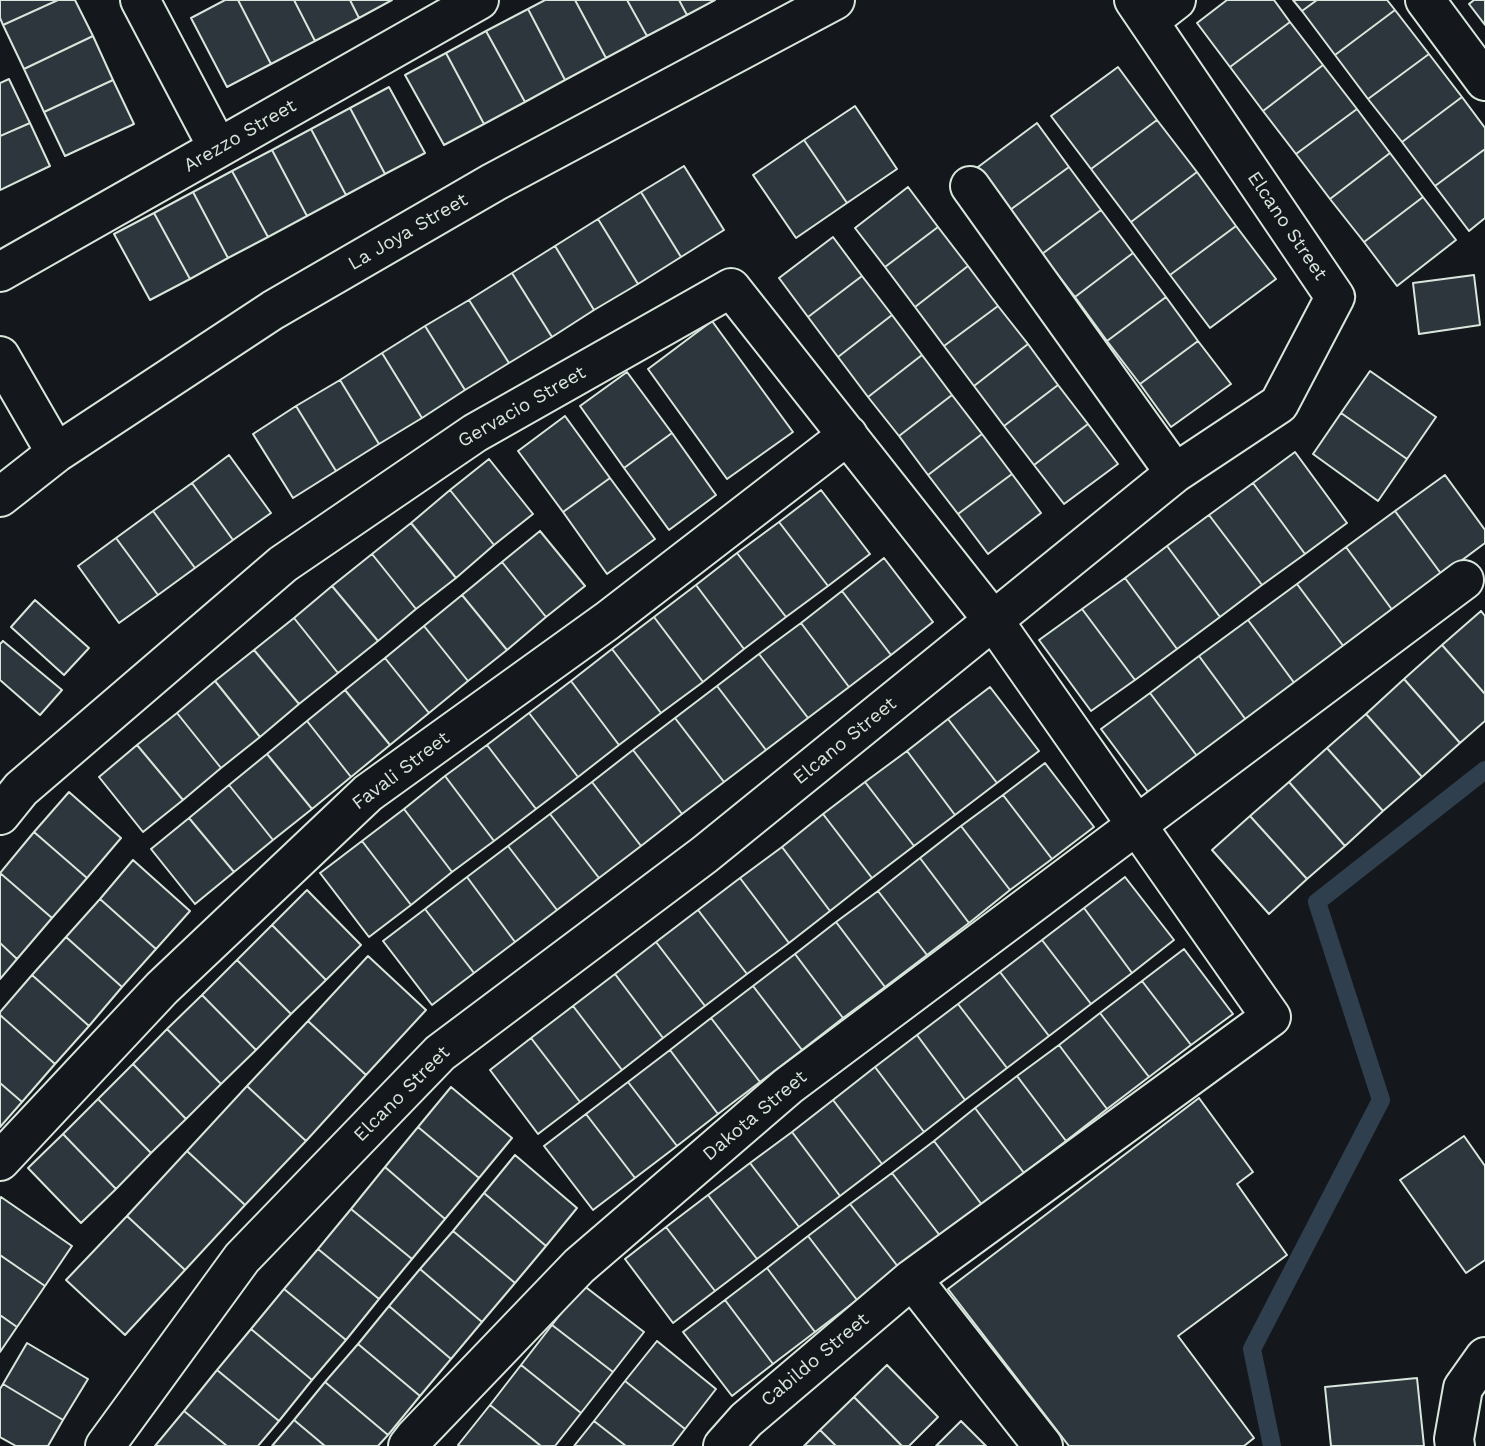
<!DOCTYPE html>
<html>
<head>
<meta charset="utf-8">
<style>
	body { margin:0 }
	canvas { display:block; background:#14181c }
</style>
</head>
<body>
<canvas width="1485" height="1446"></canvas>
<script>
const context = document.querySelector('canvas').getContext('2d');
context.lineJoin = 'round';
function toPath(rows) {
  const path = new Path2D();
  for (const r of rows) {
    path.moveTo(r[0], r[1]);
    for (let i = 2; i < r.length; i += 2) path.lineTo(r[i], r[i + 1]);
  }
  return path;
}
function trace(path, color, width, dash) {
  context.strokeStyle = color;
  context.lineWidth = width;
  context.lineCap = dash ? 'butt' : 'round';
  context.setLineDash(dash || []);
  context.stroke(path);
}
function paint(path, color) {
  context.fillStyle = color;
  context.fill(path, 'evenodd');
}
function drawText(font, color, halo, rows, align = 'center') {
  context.font = font + ' "Work Sans",sans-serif';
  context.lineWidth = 5;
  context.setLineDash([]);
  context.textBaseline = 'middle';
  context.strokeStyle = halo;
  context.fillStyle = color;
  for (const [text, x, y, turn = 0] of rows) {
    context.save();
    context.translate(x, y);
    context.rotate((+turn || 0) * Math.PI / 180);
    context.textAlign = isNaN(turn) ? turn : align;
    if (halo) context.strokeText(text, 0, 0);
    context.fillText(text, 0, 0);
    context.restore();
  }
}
const stream = toPath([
	[1272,1446,1252,1349,1381,1100,1317,902,1485,770]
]);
const building = toPath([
	[0,0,58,0,3,25,0,18,0,0],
	[58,0,75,0,93,36,24,69,3,25,58,0],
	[225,0,238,0,271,64,227,87,191,18,225,0],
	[238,0,294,0,315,41,271,64,238,0],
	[294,0,350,0,359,18,315,41,294,0],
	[350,0,392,0,359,18,350,0],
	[545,0,575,0,606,58,565,80,528,9,545,0],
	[575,0,627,0,647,36,606,58,575,0],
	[627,0,679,0,687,15,647,36,627,0],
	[679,0,715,0,687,15,679,0],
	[1227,0,1274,0,1290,22,1230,67,1197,23,1227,0],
	[1293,0,1317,0,1302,11,1293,0],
	[1317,0,1387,0,1395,10,1335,55,1302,11,1317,0],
	[1474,0,1485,0,1485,25,1469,4,1474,0],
	[528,9,565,80,525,102,486,31,528,9],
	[1395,10,1429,54,1368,99,1335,55,1395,10],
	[1290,22,1323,65,1263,111,1230,67,1290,22],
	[486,31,525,102,484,124,446,53,486,31],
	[93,36,113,80,44,112,24,69,93,36],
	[446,53,484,124,444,145,405,75,446,53],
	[1429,54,1462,97,1402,142,1368,99,1429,54],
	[1323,65,1357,109,1296,154,1263,111,1323,65],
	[1118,67,1157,120,1091,169,1051,116,1118,67],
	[9,79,30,123,0,136,0,83,9,79],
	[113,80,134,124,65,156,44,112,113,80],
	[389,87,425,153,385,174,350,108,389,87],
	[1462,97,1485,128,1485,149,1435,186,1402,142,1462,97],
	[855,106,897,169,847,203,804,140,855,106],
	[350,108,385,174,346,195,311,129,350,108],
	[1357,109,1390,153,1330,199,1296,154,1357,109],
	[1157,120,1197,172,1131,222,1091,169,1157,120],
	[30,123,50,166,0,190,0,136,30,123],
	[1037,123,1069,167,1010,210,978,167,1037,123],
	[311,129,346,195,307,216,272,150,311,129],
	[804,140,847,203,796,238,753,175,804,140],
	[1485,149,1485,218,1469,231,1435,186,1485,149],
	[272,150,307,216,268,237,232,171,272,150],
	[1390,153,1423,197,1364,242,1330,199,1390,153],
	[684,166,724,230,681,257,641,192,684,166],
	[1069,167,1101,210,1042,254,1010,210,1069,167],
	[232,171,268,237,228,258,193,192,232,171],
	[1197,172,1236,226,1170,275,1131,222,1197,172],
	[908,187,938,227,885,267,855,228,908,187],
	[193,192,228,258,190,279,154,213,193,192],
	[641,192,681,257,638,284,598,219,641,192],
	[1423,197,1456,240,1397,286,1364,242,1423,197],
	[1101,210,1133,253,1075,297,1042,254,1101,210],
	[154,213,190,279,150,300,114,234,154,213],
	[598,219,638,284,594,310,555,246,598,219],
	[1236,226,1276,279,1210,328,1170,275,1236,226],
	[938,227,968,266,915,307,885,267,938,227],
	[833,237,862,276,808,317,779,278,833,237],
	[555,246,594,310,552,337,512,273,555,246],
	[1133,253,1166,297,1107,341,1075,297,1133,253],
	[968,266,998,306,944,346,915,307,968,266],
	[512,273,552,337,509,363,469,300,512,273],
	[1474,275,1480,325,1419,334,1413,283,1474,275],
	[862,276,892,315,838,357,808,317,862,276],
	[1166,297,1198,341,1140,384,1107,341,1166,297],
	[469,300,509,363,465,390,425,326,469,300],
	[998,306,1028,344,974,386,944,346,998,306],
	[892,315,922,355,868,397,838,357,892,315],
	[712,321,793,432,727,479,648,369,712,321],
	[425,326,465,390,422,418,382,353,425,326],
	[1198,341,1231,384,1171,427,1140,384,1198,341],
	[1028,344,1058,385,1004,426,974,386,1028,344],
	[382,353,422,418,379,444,340,380,382,353],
	[922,355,952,395,899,436,868,397,922,355],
	[1370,371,1436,417,1407,459,1341,413,1370,371],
	[627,372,672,433,624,468,580,406,627,372],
	[340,380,379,444,336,471,296,406,340,380],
	[1058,385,1088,424,1034,465,1004,426,1058,385],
	[952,395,982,434,928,475,899,436,952,395],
	[296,406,336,471,293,498,253,434,296,406],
	[1341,413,1407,459,1378,501,1313,454,1341,413],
	[565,416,610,478,563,512,518,451,565,416],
	[1088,424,1118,464,1064,504,1034,465,1088,424],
	[672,433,716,495,669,530,624,468,672,433],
	[982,434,1012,474,958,514,928,475,982,434],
	[1295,452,1347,523,1305,554,1253,483,1295,452],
	[229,455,271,513,233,540,192,483,229,455],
	[489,459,533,514,494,545,450,490,489,459],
	[1012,474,1041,513,988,554,958,514,1012,474],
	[1445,475,1485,530,1485,543,1442,575,1395,511,1445,475],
	[610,478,655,539,607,574,563,512,610,478],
	[192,483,233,540,195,568,153,511,192,483],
	[1253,483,1305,554,1262,585,1209,515,1253,483],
	[450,490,494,545,456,578,411,523,450,490],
	[821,490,870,554,828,586,779,522,821,490],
	[153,511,195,568,158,595,116,538,153,511],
	[1395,511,1442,575,1393,611,1346,547,1395,511],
	[1209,515,1262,585,1220,617,1167,546,1209,515],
	[779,522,828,586,786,617,737,553,779,522],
	[411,523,456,578,416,609,372,554,411,523],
	[540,531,585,586,546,617,502,562,540,531],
	[116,538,158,595,119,623,78,566,116,538],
	[1167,546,1220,617,1177,649,1125,578,1167,546],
	[1346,547,1393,611,1344,647,1297,584,1346,547],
	[737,553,786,617,744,649,696,585,737,553],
	[372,554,416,609,378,641,332,586,372,554],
	[884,558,933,622,891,655,842,591,884,558],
	[502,562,546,617,507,650,462,595,502,562],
	[1125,578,1177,649,1135,680,1082,609,1125,578],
	[1297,584,1344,647,1295,684,1248,620,1297,584],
	[696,585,744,649,703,682,654,617,696,585],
	[332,586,378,641,338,673,294,618,332,586],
	[842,591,891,655,849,687,801,623,842,591],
	[462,595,507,650,468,681,424,626,462,595],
	[35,600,89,648,64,675,11,627,35,600],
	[1082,609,1135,680,1091,711,1039,640,1082,609],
	[1481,611,1485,616,1485,694,1442,645,1481,611],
	[654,617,703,682,661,713,612,649,654,617],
	[294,618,338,673,299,704,254,650,294,618],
	[1248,620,1295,684,1246,720,1199,656,1248,620],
	[801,623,849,687,808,718,759,654,801,623],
	[424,626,468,681,429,713,385,658,424,626],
	[3,641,62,690,40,715,0,680,0,644,3,641],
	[1442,645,1485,694,1485,721,1460,743,1404,679,1442,645],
	[612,649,661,713,619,745,571,681,612,649],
	[254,650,299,704,260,737,215,681,254,650],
	[759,654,808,718,766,750,717,686,759,654],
	[1199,656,1246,720,1197,756,1150,693,1199,656],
	[385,658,429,713,390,745,345,690,385,658],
	[1404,679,1460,743,1422,777,1366,714,1404,679],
	[215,681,260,737,221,768,177,713,215,681],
	[571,681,619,745,578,777,529,713,571,681],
	[717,686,766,750,724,782,675,718,717,686],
	[990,687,1039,751,997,783,948,719,990,687],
	[345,690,390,745,351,777,307,721,345,690],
	[1150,693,1197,756,1148,792,1101,729,1150,693],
	[177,713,221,768,183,800,137,745,177,713],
	[529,713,578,777,536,809,487,745,529,713],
	[1366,714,1422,777,1383,811,1327,748,1366,714],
	[675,718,724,782,682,814,633,750,675,718],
	[948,719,997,783,955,815,907,751,948,719],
	[307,721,351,777,312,809,267,754,307,721],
	[137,745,183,800,143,832,99,777,137,745],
	[487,745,536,809,494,841,445,776,487,745],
	[1327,748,1383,811,1345,846,1289,782,1327,748],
	[633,750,682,814,641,846,592,782,633,750],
	[907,751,955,815,914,846,865,782,907,751],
	[267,754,312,809,273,840,229,785,267,754],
	[1045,763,1094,827,1052,859,1003,795,1045,763],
	[445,776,494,841,452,872,404,809,445,776],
	[592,782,641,846,599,878,550,814,592,782],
	[865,782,914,846,872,878,823,814,865,782],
	[1289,782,1345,846,1307,879,1250,816,1289,782],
	[229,785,273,840,234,872,189,818,229,785],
	[69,792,121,838,87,878,34,832,69,792],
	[1003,795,1052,859,1010,890,961,826,1003,795],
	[404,809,452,872,411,905,362,841,404,809],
	[550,814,599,878,557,910,508,846,550,814],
	[823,814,872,878,830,911,782,847,823,814],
	[1250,816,1307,879,1269,914,1212,850,1250,816],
	[189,818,234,872,195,904,151,849,189,818],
	[961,826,1010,890,969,923,920,858,961,826],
	[34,832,87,878,52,918,0,873,34,832],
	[362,841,411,905,369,937,320,873,362,841],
	[508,846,557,910,515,942,467,877,508,846],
	[782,847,830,911,789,943,740,878,782,847],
	[920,858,969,923,927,955,878,891,920,858],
	[133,860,190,911,156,949,100,899,133,860],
	[0,873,52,918,17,959,0,943,0,873],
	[467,877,515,942,474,973,425,909,467,877],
	[1125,877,1174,940,1132,973,1084,908,1125,877],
	[740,878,789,943,747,974,698,910,740,878],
	[307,890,361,945,326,980,272,925,307,890],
	[878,891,927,955,885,987,836,922,878,891],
	[100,899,156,949,122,987,66,937,100,899],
	[1084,908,1132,973,1091,1004,1042,940,1084,908],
	[425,909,474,973,432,1005,383,941,425,909],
	[698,910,747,974,705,1006,656,942,698,910],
	[836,922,885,987,843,1018,795,954,836,922],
	[272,925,326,980,291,1014,237,960,272,925],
	[66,937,122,987,89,1026,32,975,66,937],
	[1042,940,1091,1004,1049,1036,1000,972,1042,940],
	[656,942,705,1006,663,1038,615,974,656,942],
	[0,943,17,959,0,979,0,943],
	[1184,949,1233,1014,1191,1045,1142,981,1184,949],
	[795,954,843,1018,802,1050,753,986,795,954],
	[368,956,426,1010,366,1075,308,1021,368,956],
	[237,960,291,1014,256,1050,202,995,237,960],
	[1000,972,1049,1036,1007,1068,958,1004,1000,972],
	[615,974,663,1038,622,1070,573,1006,615,974],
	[32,975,89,1026,55,1064,0,1015,0,1012,32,975],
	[1142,981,1191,1045,1149,1077,1100,1013,1142,981],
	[753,986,802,1050,760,1082,711,1018,753,986],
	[202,995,256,1050,221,1084,167,1029,202,995],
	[958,1004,1007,1068,965,1100,917,1035,958,1004],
	[573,1006,622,1070,580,1102,531,1038,573,1006],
	[1100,1013,1149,1077,1107,1109,1059,1045,1100,1013],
	[0,1015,55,1064,22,1102,0,1083,0,1015],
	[711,1018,760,1082,718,1114,670,1050,711,1018],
	[308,1021,366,1075,306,1141,247,1086,308,1021],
	[167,1029,221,1084,186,1119,133,1064,167,1029],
	[917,1035,965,1100,924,1132,875,1067,917,1035],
	[531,1038,580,1102,538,1134,490,1070,531,1038],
	[1059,1045,1107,1109,1066,1141,1017,1076,1059,1045],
	[670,1050,718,1114,677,1146,628,1082,670,1050],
	[133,1064,186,1119,151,1153,98,1099,133,1064],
	[875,1067,924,1132,882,1164,833,1100,875,1067],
	[1017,1076,1066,1141,1024,1173,975,1108,1017,1076],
	[628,1082,677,1146,635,1178,586,1114,628,1082],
	[0,1083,22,1102,0,1127,0,1083],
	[247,1086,306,1141,245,1205,187,1151,247,1086],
	[451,1087,512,1138,479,1178,418,1127,451,1087],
	[1199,1098,1253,1172,1237,1184,1287,1255,1178,1336,1254,1438,1244,1446,1069,1446,948,1289,1199,1098],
	[98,1099,151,1153,116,1189,63,1134,98,1099],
	[833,1100,882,1164,840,1196,792,1132,833,1100],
	[975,1108,1024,1173,982,1205,934,1141,975,1108],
	[586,1114,635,1178,593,1210,544,1146,586,1114],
	[418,1127,479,1178,445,1219,385,1167,418,1127],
	[792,1132,840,1196,799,1227,750,1163,792,1132],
	[63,1134,116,1189,81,1223,28,1168,63,1134],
	[1464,1136,1485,1166,1485,1260,1466,1273,1400,1180,1464,1136],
	[934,1141,982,1205,941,1237,892,1173,934,1141],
	[187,1151,245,1205,185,1270,127,1216,187,1151],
	[515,1155,577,1208,546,1246,484,1193,515,1155],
	[750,1163,799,1227,757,1259,708,1195,750,1163],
	[385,1167,445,1219,412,1259,351,1209,385,1167],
	[892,1173,941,1237,899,1268,850,1204,892,1173],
	[484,1193,546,1246,515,1283,453,1231,484,1193],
	[708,1195,757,1259,715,1291,666,1227,708,1195],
	[1,1197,72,1246,45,1286,0,1255,0,1199,1,1197],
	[850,1204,899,1268,857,1300,808,1236,850,1204],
	[351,1209,412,1259,379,1299,318,1249,351,1209],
	[127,1216,185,1270,125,1335,66,1280,127,1216],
	[666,1227,715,1291,673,1323,625,1259,666,1227],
	[453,1231,515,1283,482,1322,420,1269,453,1231],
	[808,1236,857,1300,815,1332,767,1268,808,1236],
	[318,1249,379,1299,346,1340,284,1289,318,1249],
	[0,1255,45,1286,17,1327,0,1315,0,1255],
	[767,1268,815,1332,773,1364,725,1300,767,1268],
	[420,1269,482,1322,451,1359,389,1306,420,1269],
	[583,1285,644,1332,613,1372,552,1325,583,1285],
	[284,1289,346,1340,312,1380,251,1329,284,1289],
	[725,1300,773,1364,732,1396,683,1332,725,1300],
	[389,1306,451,1359,420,1396,358,1344,389,1306],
	[0,1315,17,1327,0,1352,0,1315],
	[552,1325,613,1372,581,1413,521,1365,552,1325],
	[251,1329,312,1380,279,1421,217,1370,251,1329],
	[657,1341,716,1389,685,1429,625,1381,657,1341],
	[27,1343,88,1379,63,1420,3,1384,27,1343],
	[358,1344,420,1396,388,1435,325,1382,358,1344],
	[521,1365,581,1413,555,1446,541,1446,490,1405,521,1365],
	[887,1365,938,1417,909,1446,902,1446,854,1397,887,1365],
	[217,1370,279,1421,258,1446,227,1446,184,1411,217,1370],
	[1417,1378,1424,1446,1331,1446,1325,1387,1417,1378],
	[625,1381,685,1429,672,1446,626,1446,594,1421,625,1381],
	[325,1382,388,1435,378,1446,325,1446,294,1420,325,1382],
	[3,1384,63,1420,48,1446,16,1446,0,1437,0,1389,3,1384],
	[854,1397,902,1446,836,1446,820,1430,854,1397],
	[490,1405,541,1446,460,1446,458,1445,490,1405],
	[184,1411,227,1446,155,1446,184,1411],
	[294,1420,325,1446,272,1446,294,1420],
	[594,1421,626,1446,574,1446,594,1421],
	[961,1421,986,1446,936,1446,961,1421],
	[820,1430,836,1446,804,1446,820,1430]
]);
const minor = toPath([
	[140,0,218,148],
	[1425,0,1485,81],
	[1149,21,1176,0],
	[970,186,1175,473],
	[0,272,479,0],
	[0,356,56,453],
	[0,497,56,453,273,310,494,182,835,0],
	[0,815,21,789,283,564,475,433,731,288,993,620,1271,1017,912,1279,746,1420,723,1446],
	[0,1161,162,988,368,793,607,621,848,435],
	[912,1279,1043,1446],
	[105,1446,242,1258,440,1053,704,855,1175,473,1279,404,1335,297,1134,0],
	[408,1446,415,1437,579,1266,788,1086,1464,580],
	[1455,1446,1454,1439,1463,1388,1485,1357]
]);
const streetNames = [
	["Arezzo Street",240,136,-30],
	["Elcano Street",1287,226,56],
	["La Joya Street",408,232,-30],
	["Gervacio Street",522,407,-30],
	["Elcano Street",845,741,-39],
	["Favali Street",401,771,-37],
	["Elcano Street",402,1094,-45],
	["Dakota Street",755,1116,-40],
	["Cabildo Street",815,1360,-40]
];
trace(stream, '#2f3f4d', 18);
paint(building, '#2c363c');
trace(building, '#d8e6dc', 2);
trace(minor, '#d8e6dc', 42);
trace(minor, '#14181c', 38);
drawText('19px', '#d8e6dc', '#14181c', streetNames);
</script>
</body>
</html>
